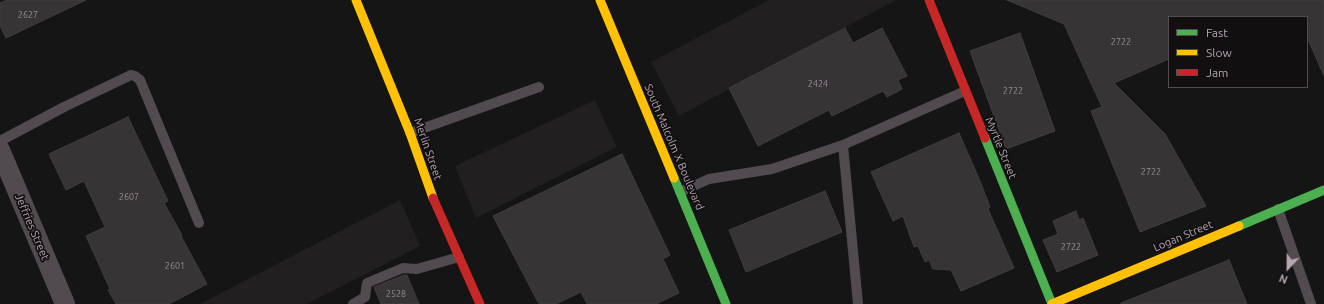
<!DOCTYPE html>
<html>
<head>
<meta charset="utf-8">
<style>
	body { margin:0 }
	#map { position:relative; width:1324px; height:304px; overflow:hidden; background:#151515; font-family:Ubuntu,sans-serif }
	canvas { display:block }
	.legend { position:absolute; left:1168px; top:16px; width:140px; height:72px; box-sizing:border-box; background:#110f10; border:1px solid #534b51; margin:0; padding:5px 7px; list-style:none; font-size:12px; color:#b7a5b3 }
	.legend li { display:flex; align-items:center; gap:8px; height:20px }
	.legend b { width:20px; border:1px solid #534b51 }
	.north { position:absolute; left:1268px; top:248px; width:40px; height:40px; -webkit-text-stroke:3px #110f10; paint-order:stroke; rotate:202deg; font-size:11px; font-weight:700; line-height:16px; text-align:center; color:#b7a5b3 }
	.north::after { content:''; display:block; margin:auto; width:14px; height:18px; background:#b7a5b3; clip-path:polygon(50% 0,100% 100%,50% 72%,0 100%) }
</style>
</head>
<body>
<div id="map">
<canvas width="1324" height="304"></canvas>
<ul class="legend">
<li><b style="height:5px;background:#4caf50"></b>Fast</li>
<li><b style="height:5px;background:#ffc107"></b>Slow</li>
<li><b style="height:5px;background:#c62828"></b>Jam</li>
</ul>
<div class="north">N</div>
</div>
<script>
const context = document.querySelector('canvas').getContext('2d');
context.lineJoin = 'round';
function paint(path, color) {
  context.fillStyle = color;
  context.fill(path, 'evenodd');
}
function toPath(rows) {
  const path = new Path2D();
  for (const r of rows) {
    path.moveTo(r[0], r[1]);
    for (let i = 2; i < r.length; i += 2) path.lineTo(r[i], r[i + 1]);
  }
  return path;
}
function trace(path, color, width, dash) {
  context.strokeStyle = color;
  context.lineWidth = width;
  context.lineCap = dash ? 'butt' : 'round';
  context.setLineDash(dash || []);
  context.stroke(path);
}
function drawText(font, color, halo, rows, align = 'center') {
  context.font = font + ' Ubuntu,sans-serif';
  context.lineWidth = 3.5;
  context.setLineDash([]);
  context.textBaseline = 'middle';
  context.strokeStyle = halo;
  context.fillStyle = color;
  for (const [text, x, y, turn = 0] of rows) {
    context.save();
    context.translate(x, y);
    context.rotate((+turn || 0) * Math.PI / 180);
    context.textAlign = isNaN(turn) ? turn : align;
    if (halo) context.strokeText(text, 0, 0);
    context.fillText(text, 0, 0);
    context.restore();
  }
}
const built = toPath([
	[769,0,896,0,679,116,651,62],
	[595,100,617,147,476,218,455,166],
	[400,200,420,246,307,304,200,304]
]);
const building = toPath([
	[7,0,86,0,6,38,0,26,0,3,7,0],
	[1007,0,1324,0,1324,76,1307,37,1307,17,1169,17,1169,59,1114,83,1165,134,1206,206,1140,232,1091,111,1102,107,1064,24,1007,0],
	[845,28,853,43,882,28,907,76,898,80,902,89,887,97,883,91,832,116,829,110,758,146,729,88,845,28],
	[1020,33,1055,131,1006,149,970,51,1020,33],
	[128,117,168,201,164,203,182,235,181,236,207,284,169,304,116,304,108,290,110,289,86,236,105,227,84,181,66,190,49,154,128,117],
	[959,133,980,181,990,207,988,209,1014,268,961,291,951,270,933,269,929,260,925,262,918,246,914,247,903,216,893,221,871,172,959,133],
	[622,154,670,255,663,259,679,293,656,304,587,304,581,292,556,304,539,304,493,216,622,154],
	[825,191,842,232,746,272,729,230,825,191],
	[1076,211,1079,220,1083,218,1098,255,1057,272,1043,240,1058,234,1053,221,1076,211],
	[1229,260,1247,304,1121,304,1121,303,1229,260],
	[404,275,407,275,419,304,381,304,374,287,404,275]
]);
const lane = toPath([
	[410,133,539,87],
	[0,141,64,107,131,75,135,76,140,80,199,223],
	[680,192,709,179,772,169,843,145],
	[1278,209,1311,304],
	[353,304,365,297,367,283,403,268,417,269,459,257],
	[858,304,843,145,965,91]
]);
const street = toPath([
	[0,150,65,304]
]);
const fast = toPath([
	[985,138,1052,304],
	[674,178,726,304],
	[1239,226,1324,190]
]);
const slow = toPath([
	[356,0,410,133,433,198],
	[600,0,674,178],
	[1052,304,1239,226]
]);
const jam = toPath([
	[929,0,985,138],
	[433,198,480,304]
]);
const numberNames = [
	["2627",28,15],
	["2722",1121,42],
	["2424",818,84],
	["2722",1013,91],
	["2722",1151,172],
	["2607",129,197],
	["2722",1071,247],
	["2601",175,266],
	["2528",396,294]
];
const streetNames = [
	["South Malcolm X Boulevard",674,147,67],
	["Myrtle Street",1001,148,68],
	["Merlin Street",428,149,71],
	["Jeffries Street",32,227,67],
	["Logan Street",1183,236,-23]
];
paint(built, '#211f20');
paint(building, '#363435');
trace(building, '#413d41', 1);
trace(lane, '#514b50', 10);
trace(street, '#514b50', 20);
trace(fast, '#4caf50', 9);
trace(slow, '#ffc107', 9);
trace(jam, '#c62828', 9);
drawText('9px', '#978994', null, numberNames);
drawText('11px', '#b7a5b3', '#110f10', streetNames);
</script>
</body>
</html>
